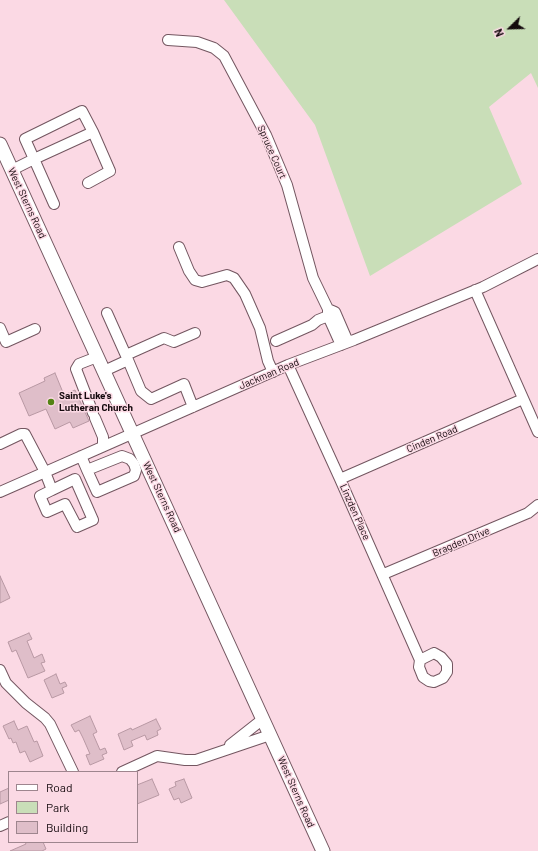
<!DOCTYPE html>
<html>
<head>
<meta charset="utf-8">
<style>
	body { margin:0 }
	#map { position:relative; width:538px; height:851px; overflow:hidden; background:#fbd9e4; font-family:Barlow,sans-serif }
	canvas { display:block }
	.legend { position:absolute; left:8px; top:771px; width:130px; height:72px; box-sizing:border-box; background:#fbd9e4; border:1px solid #9e858e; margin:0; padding:5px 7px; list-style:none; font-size:12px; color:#13080c }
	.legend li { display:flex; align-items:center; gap:8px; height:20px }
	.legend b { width:20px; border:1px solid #9e858e }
	.north { position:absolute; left:490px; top:8px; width:40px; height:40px; -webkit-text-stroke:3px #fbd9e4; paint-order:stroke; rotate:247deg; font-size:11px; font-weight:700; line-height:16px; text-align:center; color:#13080c }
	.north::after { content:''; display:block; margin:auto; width:14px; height:18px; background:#13080c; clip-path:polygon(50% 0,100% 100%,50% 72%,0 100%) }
</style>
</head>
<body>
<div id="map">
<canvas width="538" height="851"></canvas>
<ul class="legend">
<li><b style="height:5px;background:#fff"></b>Road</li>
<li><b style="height:11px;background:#c9deb8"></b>Park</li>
<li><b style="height:11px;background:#dfbec9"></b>Building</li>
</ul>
<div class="north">N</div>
</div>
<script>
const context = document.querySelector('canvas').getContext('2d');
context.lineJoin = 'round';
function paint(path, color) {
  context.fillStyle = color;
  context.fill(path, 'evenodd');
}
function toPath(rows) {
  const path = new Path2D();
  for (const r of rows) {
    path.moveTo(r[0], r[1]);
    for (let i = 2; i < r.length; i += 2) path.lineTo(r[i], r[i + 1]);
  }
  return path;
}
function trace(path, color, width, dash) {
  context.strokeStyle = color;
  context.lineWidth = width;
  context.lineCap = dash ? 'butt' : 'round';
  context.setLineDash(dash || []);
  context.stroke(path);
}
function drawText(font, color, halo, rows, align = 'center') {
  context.font = font + ' Barlow,sans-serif';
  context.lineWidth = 3;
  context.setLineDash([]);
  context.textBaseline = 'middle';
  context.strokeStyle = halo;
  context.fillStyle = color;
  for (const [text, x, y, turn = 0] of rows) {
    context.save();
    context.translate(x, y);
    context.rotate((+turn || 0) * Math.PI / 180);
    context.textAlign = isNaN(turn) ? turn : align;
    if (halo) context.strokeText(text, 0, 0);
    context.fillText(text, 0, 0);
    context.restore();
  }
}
const green = toPath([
	[224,0,538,0,538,88,531,73,489,107,522,184,370,276,315,125]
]);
const building = toPath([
	[55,373,64,395,75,390,89,421,73,428,70,422,55,429,46,409,29,416,19,393,45,381,44,378,55,373],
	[0,576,10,598,0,603,0,576],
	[29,633,32,639,27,641,34,658,42,654,45,662,41,663,45,671,28,678,16,650,12,652,8,642,29,633],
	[56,674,60,684,65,682,67,686,62,688,64,693,52,698,44,680,56,674],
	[90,716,97,732,93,734,100,750,105,748,107,753,102,755,104,759,90,765,86,755,90,754,83,738,79,730,75,732,71,725,90,716],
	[156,719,161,729,157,731,158,735,147,740,145,735,131,741,133,746,124,750,118,734,131,728,132,730,156,719],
	[14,721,18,730,27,726,34,742,37,741,43,756,30,762,25,751,20,753,16,742,13,743,11,738,9,739,3,726,14,721],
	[152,779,159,795,137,804,137,785,152,779],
	[184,779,192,798,181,803,179,798,174,800,169,789,176,786,175,782,184,779],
	[9,788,9,800,0,804,0,792,9,788],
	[25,842,43,842,46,849,42,851,10,851,26,844,25,842]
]);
const minor = toPath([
	[168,40,197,42,214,48,224,56,266,135,287,185,313,278,328,309,328,316,341,345],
	[12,170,34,159,54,204],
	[88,183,110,171,93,132,34,159,25,139,82,111,93,132],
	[179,247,189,271,195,280,202,282,227,275,234,278,245,294,260,328,268,361,273,372],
	[475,290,538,432],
	[328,309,335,312,348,342],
	[107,313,128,360],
	[0,328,6,342,35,329],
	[276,341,312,325,318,320,328,316],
	[126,355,164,338,174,342,195,333],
	[288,365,340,479,420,660],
	[104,371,128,360,141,391,151,399,184,384,193,407],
	[93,413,76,369,79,364,97,357],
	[95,418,103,437,103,446],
	[0,444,21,434,25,434,45,472,52,490,40,496,47,512,65,504,77,527,93,520,75,479,52,490],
	[81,456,87,470,97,492,134,476,136,470,134,464,130,459,122,456,87,470],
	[340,479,523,399],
	[0,492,288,365,354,340,483,287,538,259],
	[383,576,386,573,528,513,538,505],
	[434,653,441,657,447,664,447,672,443,678,434,682,429,681,423,677,419,667,420,660,434,653],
	[0,670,6,683,26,703,45,718,50,724,73,772],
	[230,745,263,719],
	[122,772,157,756,185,760,196,760,270,735],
	[0,826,9,822]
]);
const major = toPath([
	[0,144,323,851]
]);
const markers = [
	[51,402,4,"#538313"]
];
const streetNames = [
	["Spruce Court",272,152,66],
	["West Sterns Road",27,203,65],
	["Jackman Road",269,374,-23],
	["Cinden Road",432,439,-23],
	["West Sterns Road",162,497,65],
	["Linzden Place",355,512,66],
	["Bragden Drive",461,542,-23],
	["West Sterns Road",296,792,66]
];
const poiNames = [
	["Saint Luke's",59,396],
	["Lutheran Church",59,408]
];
paint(green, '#c9deb8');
paint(building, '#dfbec9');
trace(building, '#b898a3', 1);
trace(minor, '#735660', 12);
trace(major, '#735660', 15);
trace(minor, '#fff', 10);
trace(major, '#fff', 13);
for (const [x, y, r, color] of markers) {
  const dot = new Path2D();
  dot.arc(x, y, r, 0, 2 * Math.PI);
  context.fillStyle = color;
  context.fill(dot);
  trace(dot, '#fbd9e4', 1.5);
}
drawText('10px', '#13080c', '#fbd9e4', streetNames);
drawText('bold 10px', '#13080c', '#fbd9e4', poiNames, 'left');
</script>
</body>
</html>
